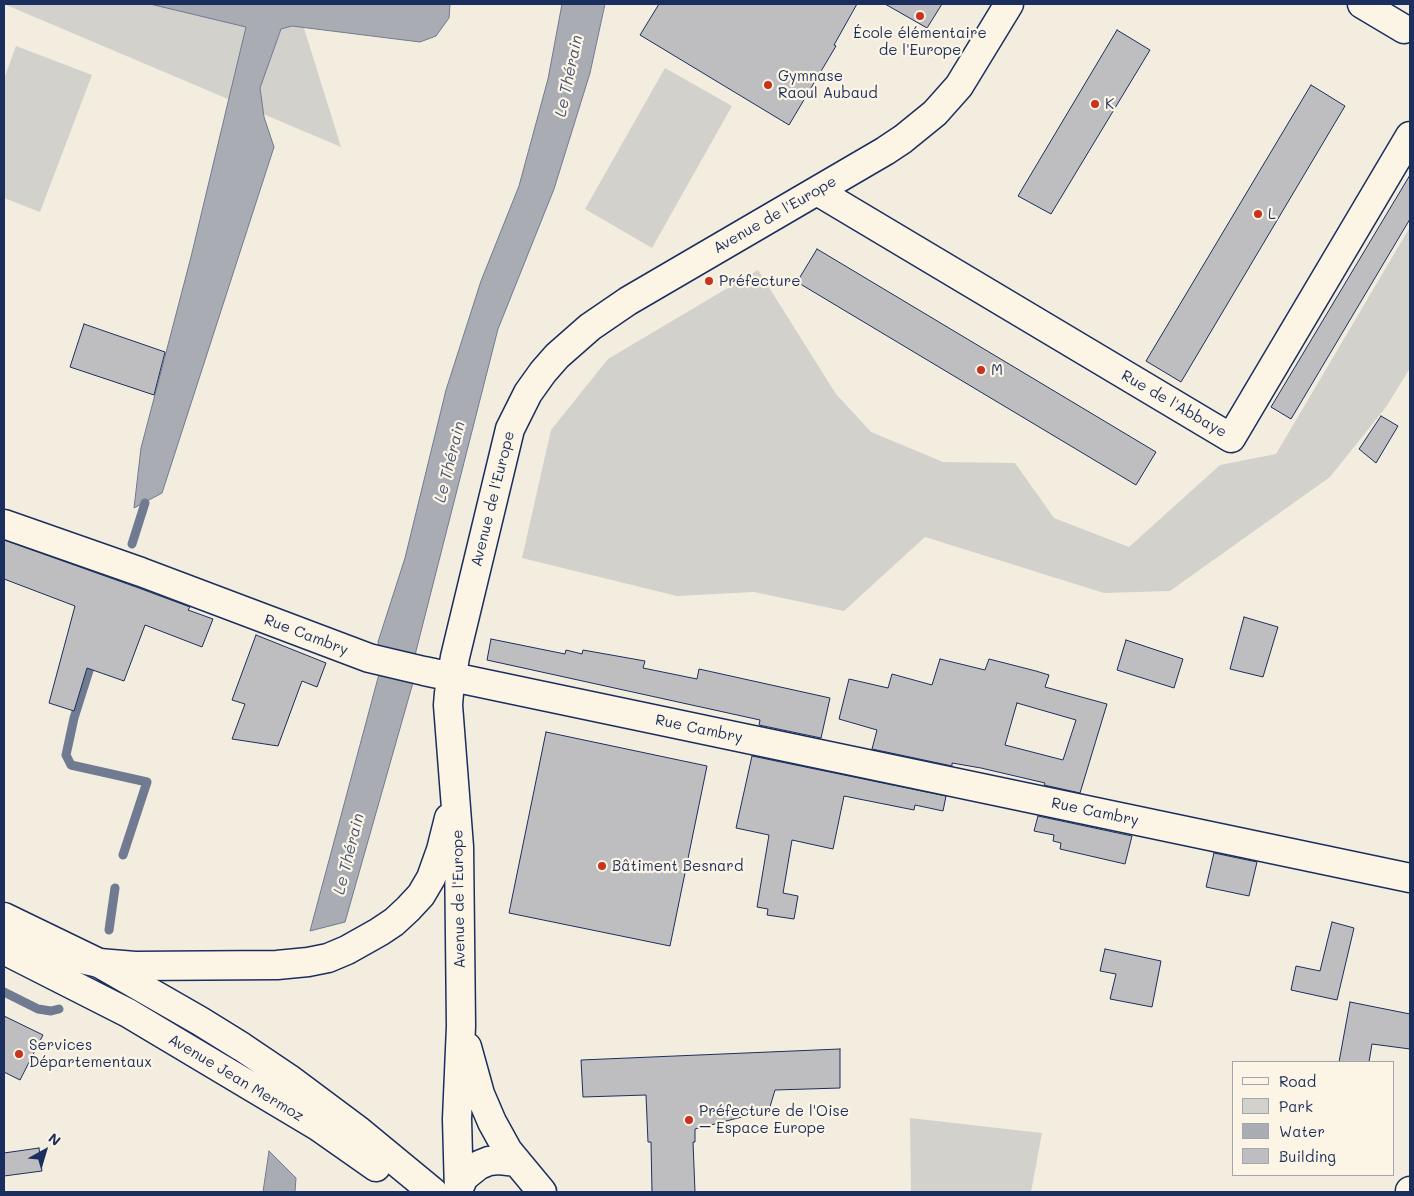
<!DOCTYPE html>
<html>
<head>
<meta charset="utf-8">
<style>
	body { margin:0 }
	#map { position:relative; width:1414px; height:1196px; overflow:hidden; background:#f3ede0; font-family:Mali,sans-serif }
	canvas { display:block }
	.frame { position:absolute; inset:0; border:5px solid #1b2f5e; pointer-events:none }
	.legend { position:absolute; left:1232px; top:1061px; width:162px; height:115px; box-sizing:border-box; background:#fcf5e5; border:1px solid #a2a6af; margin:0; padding:6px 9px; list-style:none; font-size:15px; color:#1b2f5e }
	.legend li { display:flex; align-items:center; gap:10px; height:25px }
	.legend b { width:25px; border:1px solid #a2a6af }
	.north { position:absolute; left:20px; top:1126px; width:50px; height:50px; -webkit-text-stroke:4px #fcf5e5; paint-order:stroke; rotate:39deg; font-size:14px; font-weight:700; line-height:20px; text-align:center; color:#1b2f5e }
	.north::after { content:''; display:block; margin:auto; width:18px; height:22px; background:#1b2f5e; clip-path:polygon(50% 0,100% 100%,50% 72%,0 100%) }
</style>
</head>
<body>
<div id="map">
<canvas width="1414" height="1196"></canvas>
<div class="frame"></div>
<ul class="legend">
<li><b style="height:6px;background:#fcf5e5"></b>Road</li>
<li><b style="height:14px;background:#d3d1cc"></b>Park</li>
<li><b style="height:14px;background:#a9acb3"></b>Water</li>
<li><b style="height:14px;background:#bebec0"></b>Building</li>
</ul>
<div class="north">N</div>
</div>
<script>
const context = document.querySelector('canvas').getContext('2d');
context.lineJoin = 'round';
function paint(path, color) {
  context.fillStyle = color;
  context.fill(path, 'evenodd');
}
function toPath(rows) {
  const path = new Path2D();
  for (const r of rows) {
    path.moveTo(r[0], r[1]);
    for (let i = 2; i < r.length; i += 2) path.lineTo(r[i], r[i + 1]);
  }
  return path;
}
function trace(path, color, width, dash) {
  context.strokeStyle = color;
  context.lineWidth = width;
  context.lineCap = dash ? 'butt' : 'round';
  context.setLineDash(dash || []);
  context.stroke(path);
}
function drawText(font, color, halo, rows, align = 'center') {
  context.font = font + ' Mali,sans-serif';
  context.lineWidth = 4.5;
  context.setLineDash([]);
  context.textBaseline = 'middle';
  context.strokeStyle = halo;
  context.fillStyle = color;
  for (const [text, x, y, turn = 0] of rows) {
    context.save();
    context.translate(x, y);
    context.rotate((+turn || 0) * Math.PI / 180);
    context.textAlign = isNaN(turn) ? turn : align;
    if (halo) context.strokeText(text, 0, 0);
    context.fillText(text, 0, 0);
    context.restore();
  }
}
const green = toPath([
	[4,4,283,4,304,28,341,147],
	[16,46,92,75,40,212,4,198,4,79],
	[665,68,732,106,652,248,585,209],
	[1410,227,1410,368,1386,407,1330,477,1170,591,1104,593,925,537,844,611,754,592,677,596,522,558,551,430,608,359,758,270,836,394,871,432,943,462,1015,463,1054,518,1129,547,1220,465,1276,454],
	[910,1118,1042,1133,1031,1192,911,1192]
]);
const water = toPath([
	[150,4,450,4,449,18,436,36,420,42,292,26,281,29,260,88,264,117,274,147,162,493,134,508,141,448,191,257,246,27,150,4],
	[562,4,605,4,590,73,554,189,498,329,416,651,412,672,414,679,345,922,310,931,382,663,378,642,405,558,446,390,481,281,519,186,548,79,562,4],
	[269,1151,296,1178,295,1192,263,1192,269,1151]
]);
const stream = toPath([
	[132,544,145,503],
	[93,658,74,718,66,755,71,765,147,782,123,855],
	[109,930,115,888],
	[4,992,38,1009,51,1011,59,1009]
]);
const building = toPath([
	[659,4,857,4,834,45,836,46,789,125,640,35,659,4],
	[885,4,942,4,927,28,885,4],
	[1117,30,1150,50,1051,214,1018,196,1117,30],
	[1311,85,1345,106,1181,382,1146,361,1311,85],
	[1410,175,1410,219,1291,419,1271,407,1410,175],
	[817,249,1156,452,1136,485,797,282,817,249],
	[84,324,165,352,154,395,70,367,84,324],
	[1381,416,1398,426,1376,463,1359,449,1381,416],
	[4,540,136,587,190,607,188,610,213,619,202,647,145,625,124,681,87,668,74,711,49,703,75,606,4,579,4,540],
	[1244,617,1278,627,1263,677,1230,669,1244,617],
	[256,635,326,663,317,687,302,681,278,746,232,739,245,704,232,700,256,635],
	[491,639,565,654,566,650,582,654,583,650,645,661,643,668,697,679,699,669,830,698,821,738,759,725,760,720,487,660,491,639],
	[1126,640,1183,659,1174,688,1117,670,1126,640],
	[940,659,985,670,989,659,1036,671,1049,675,1045,687,1107,704,1080,793,1044,785,1045,783,981,768,952,763,952,766,872,749,877,730,839,719,849,679,888,688,892,674,932,685,940,659],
	[1017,703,1076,720,1063,760,1005,745,1017,703],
	[546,732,707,766,670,946,509,913,546,732],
	[752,756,946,796,943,811,915,805,914,810,844,796,833,849,792,840,783,893,798,896,794,919,767,915,768,909,757,907,769,835,736,828,752,756],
	[1038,816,1132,836,1125,864,1060,849,1061,843,1053,841,1054,835,1034,831,1038,816],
	[1214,853,1257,862,1249,896,1206,887,1214,853],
	[1332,922,1354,928,1337,1000,1291,990,1296,966,1320,971,1332,922],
	[1105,949,1161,961,1152,1007,1110,999,1116,974,1100,971,1105,949],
	[1350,1002,1410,1014,1410,1049,1372,1044,1369,1062,1339,1062,1350,1002],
	[4,1016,43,1035,20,1080,4,1072,4,1016],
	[840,1049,840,1088,775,1090,769,1110,695,1129,695,1142,693,1142,695,1192,652,1192,651,1142,648,1142,646,1095,583,1097,581,1060,840,1049],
	[39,1148,42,1171,4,1176,4,1153,39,1148]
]);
const minor = toPath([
	[1362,4,1404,29],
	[817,191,1231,438,1410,136],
	[4,524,141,572,369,658,424,671,1410,878],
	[4,934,64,955,99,963,135,966,277,965,308,962,328,958,347,950,379,932,394,922,408,909,421,895,431,878,441,850,449,818],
	[467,1047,480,1094,492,1122,508,1151,542,1192],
	[459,1188,464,1177,479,1165,489,1161,499,1160,517,1162],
	[459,1192,457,1119,461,1026,459,847,448,705,449,693,455,657,510,429,528,393,543,372,557,356,590,327,628,301,885,151,903,139,935,113,959,86,1009,4],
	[1410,1192,1410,1191]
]);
const major = toPath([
	[4,917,99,963,200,1021,242,1047,288,1078,359,1131,433,1192],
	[4,950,128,1013,319,1127,376,1167]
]);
const markers = [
	[920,16,5,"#c8321e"],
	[768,85,5,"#c8321e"],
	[1095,104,5,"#c8321e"],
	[1258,214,5,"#c8321e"],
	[709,281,5,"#c8321e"],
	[981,370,5,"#c8321e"],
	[602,866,5,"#c8321e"],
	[19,1054,5,"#c8321e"],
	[689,1120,5,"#c8321e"]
];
const poiNames = [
	["École élémentaire",920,33,"center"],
	["de l'Europe",920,50,"center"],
	["Gymnase",778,76],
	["Raoul Aubaud",778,93],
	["K",1105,104],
	["L",1268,214],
	["Préfecture",719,281],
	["M",991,370],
	["Bâtiment Besnard",612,866],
	["Services",29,1045],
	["Départementaux",29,1062],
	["Préfecture de l'Oise",699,1111],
	["– Espace Europe",699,1128]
];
const streetNames = [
	["Avenue de l'Europe",775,215,-30],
	["Rue de l'Abbaye",1174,404,30],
	["Avenue de l'Europe",493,499,-76],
	["Rue Cambry",306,635,21],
	["Rue Cambry",699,729,12],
	["Rue Cambry",1095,812,12],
	["Avenue de l'Europe",459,899,-91],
	["Avenue Jean Mermoz",236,1078,31]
];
const waterNames = [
	["Le Thérain",569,76,-78],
	["Le Thérain",450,462,-76],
	["Le Thérain",349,854,-76]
];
paint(green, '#d3d1cc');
paint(water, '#a9acb3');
trace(water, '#707a91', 1);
trace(stream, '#707a91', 9);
paint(building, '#bebec0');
trace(building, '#1b2f5e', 1);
trace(minor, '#1b2f5e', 31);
trace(major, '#1b2f5e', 31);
trace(minor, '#fcf5e5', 28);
trace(major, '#fcf5e5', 28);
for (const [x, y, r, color] of markers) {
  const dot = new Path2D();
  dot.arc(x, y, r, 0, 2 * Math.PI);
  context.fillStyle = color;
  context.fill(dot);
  trace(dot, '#fcf5e5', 2);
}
drawText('15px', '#1b2f5e', '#fcf5e5', poiNames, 'left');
drawText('15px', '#1b2f5e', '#fcf5e5', streetNames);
drawText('italic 16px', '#465478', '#fcf5e5', waterNames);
</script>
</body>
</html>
